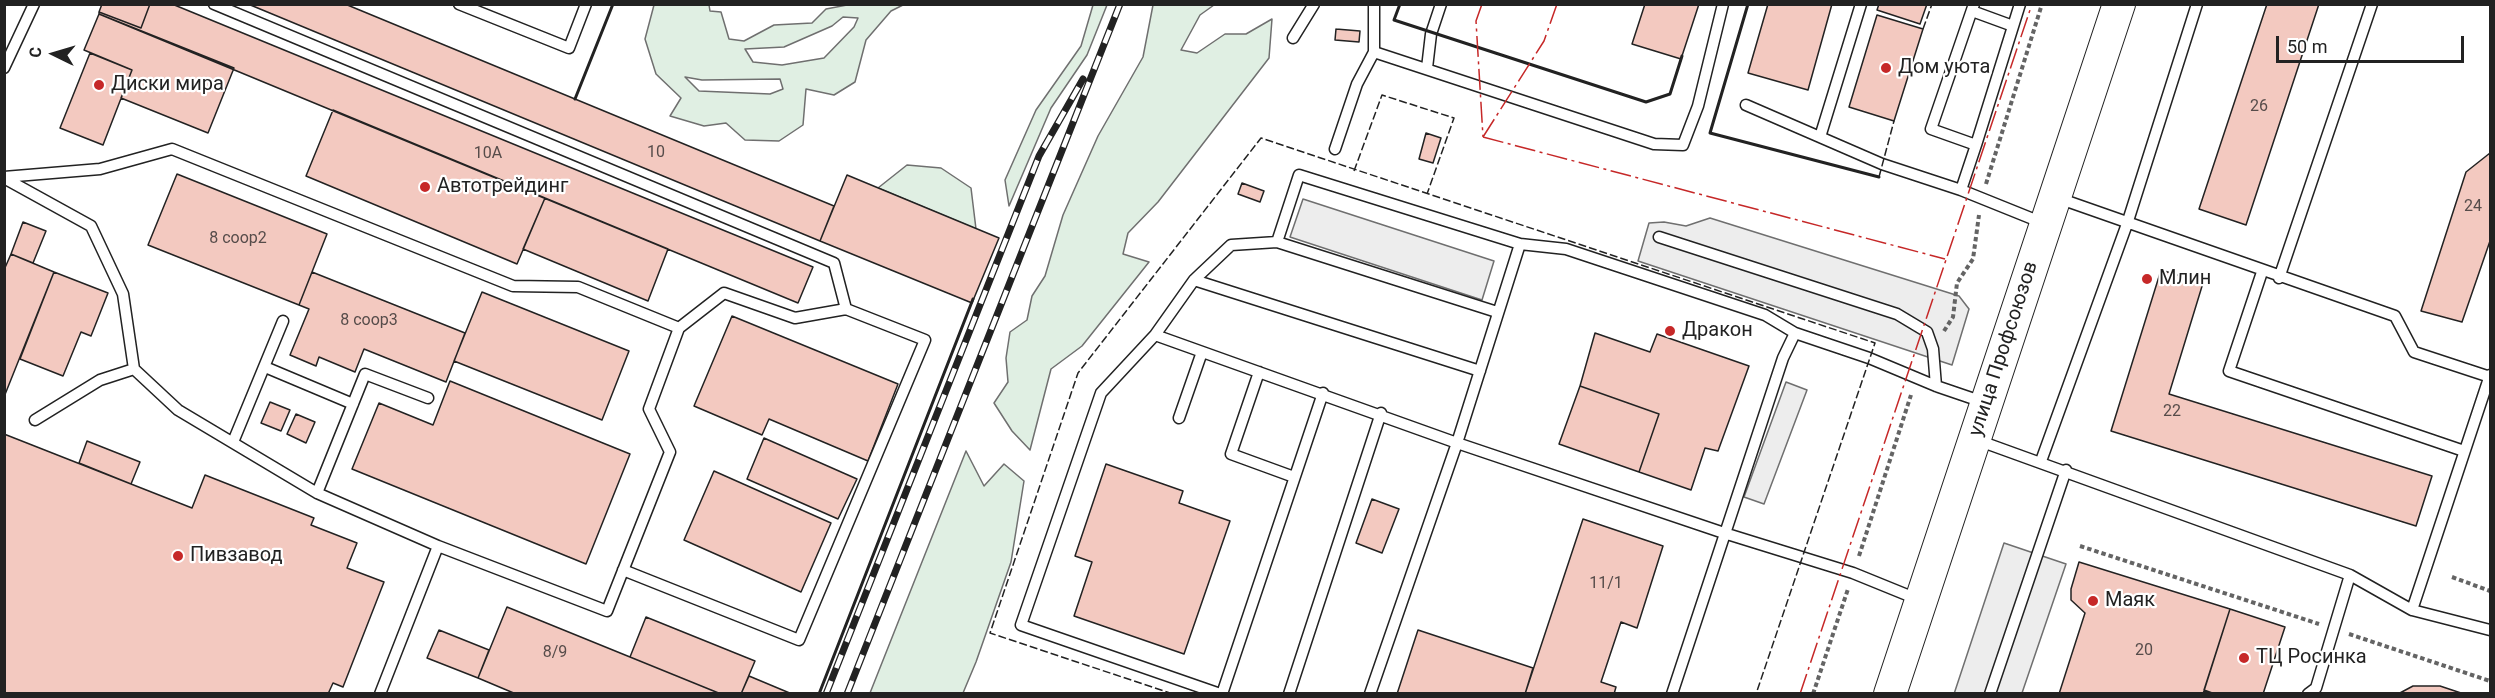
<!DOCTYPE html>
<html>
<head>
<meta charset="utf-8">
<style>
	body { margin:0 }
	#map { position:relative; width:2495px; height:698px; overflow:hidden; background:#fff; font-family:Roboto,sans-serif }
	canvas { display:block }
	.frame { position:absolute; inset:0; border:6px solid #222; pointer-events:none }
	.north { position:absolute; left:24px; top:24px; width:60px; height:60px; -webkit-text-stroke:4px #fff; paint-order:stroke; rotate:275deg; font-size:16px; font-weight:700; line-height:24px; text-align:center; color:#222 }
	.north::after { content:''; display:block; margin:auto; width:21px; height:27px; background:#222; clip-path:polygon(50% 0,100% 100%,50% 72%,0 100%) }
	.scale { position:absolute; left:2276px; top:36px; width:188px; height:27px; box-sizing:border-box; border:3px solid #222; border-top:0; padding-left:8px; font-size:18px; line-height:21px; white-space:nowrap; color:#222; -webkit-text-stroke:4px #fff; paint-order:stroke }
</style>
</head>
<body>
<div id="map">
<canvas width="2495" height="698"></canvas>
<div class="frame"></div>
<div class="north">С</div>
<div class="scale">50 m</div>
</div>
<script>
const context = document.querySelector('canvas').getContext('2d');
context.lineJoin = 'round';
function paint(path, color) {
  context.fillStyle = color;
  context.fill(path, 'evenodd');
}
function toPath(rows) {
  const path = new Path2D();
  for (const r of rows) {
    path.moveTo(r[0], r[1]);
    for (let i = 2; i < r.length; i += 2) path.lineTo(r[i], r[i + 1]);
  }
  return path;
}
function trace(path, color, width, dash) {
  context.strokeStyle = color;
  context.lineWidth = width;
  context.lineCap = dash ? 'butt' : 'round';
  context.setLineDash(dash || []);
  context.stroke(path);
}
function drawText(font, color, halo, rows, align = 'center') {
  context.font = font + ' Roboto,sans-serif';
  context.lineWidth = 4.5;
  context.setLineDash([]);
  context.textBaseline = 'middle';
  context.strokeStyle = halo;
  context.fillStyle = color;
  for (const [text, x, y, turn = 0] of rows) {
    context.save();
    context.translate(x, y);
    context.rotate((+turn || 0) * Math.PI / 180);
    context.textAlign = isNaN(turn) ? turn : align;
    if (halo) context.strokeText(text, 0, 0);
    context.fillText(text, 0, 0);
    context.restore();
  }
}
const green = toPath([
	[654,5,709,5,710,11,721,12,729,39,744,41,774,25,812,23,826,9,847,5,903,5,891,11,866,40,855,82,834,95,806,89,803,125,779,141,745,140,726,123,704,126,670,116,681,98,656,74,645,39,654,5],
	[843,17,858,18,854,27,824,58,782,65,753,62,745,49,784,47,832,26,843,17],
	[685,77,702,80,780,79,783,89,770,94,699,91,685,77],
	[1093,5,1107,5,1087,55,1051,108,1009,206,1005,180,1036,110,1081,46,1093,5],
	[1153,5,1214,5,1200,15,1181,50,1197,53,1225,34,1246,34,1272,19,1269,58,1158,202,1128,233,1123,254,1149,262,1082,346,1051,369,1030,450,1012,431,994,403,1008,382,1006,358,1010,332,1027,320,1032,296,1045,276,1063,215,1098,136,1143,57,1153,5],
	[907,165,941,168,971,188,976,229,878,188,907,165],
	[966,451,984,486,1004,464,1024,481,1011,562,976,662,963,693,870,693,966,451]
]);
const parking = toPath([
	[1303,199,1494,261,1482,300,1290,237,1303,199],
	[1710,218,1959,296,1969,309,1952,365,1638,261,1649,223,1664,222,1686,226,1710,218],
	[1786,382,1807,390,1764,504,1744,497,1786,382],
	[2004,543,2066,564,2022,693,1954,694,2004,543]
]);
const building = toPath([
	[102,4,150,4,141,28,99,12,102,4],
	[150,4,172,4,813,267,798,303,99,14,99,12,141,28,150,4],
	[248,4,345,4,834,206,820,241,248,4],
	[1645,4,1699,4,1681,59,1632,44,1645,4],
	[1768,4,1832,4,1808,90,1748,73,1768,4],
	[1879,4,1927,4,1920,24,1877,10,1879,4],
	[2267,4,2319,4,2246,225,2199,209,2267,4],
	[99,14,234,68,208,133,121,98,132,70,84,50,99,14],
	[1877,15,1923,29,1894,121,1849,107,1877,15],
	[1336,29,1360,31,1359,42,1335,40,1336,29],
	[90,53,132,70,103,145,60,128,90,53],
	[333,110,545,198,517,264,306,176,333,110],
	[1426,133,1441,138,1433,163,1419,159,1426,133],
	[2490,153,2490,241,2462,322,2421,311,2466,172,2490,153],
	[177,174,327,234,299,305,148,245,177,174],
	[847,175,999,238,972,303,820,241,847,175],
	[1242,183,1264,191,1260,202,1238,194,1242,183],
	[545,198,668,249,648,301,523,249,545,198],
	[23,222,46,231,33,263,11,254,23,222],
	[11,254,54,272,4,397,4,270,11,254],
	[2161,270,2203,283,2169,394,2432,476,2416,526,2111,431,2161,270],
	[54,272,108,293,91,336,81,332,63,376,20,359,54,272],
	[312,272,465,333,446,382,364,349,355,372,319,357,316,366,290,355,309,309,299,305,312,272],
	[482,292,629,351,602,420,454,361,482,292],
	[732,316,898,384,868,461,769,419,762,435,694,406,732,316],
	[1595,333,1650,352,1657,334,1749,366,1718,451,1705,448,1691,490,1639,472,1659,414,1580,386,1595,333],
	[450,381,630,454,586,564,352,469,379,403,433,425,450,381],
	[1580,386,1659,414,1639,472,1559,444,1580,386],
	[270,402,290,410,281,431,261,423,270,402],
	[296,414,315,422,306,443,287,434,296,414],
	[4,434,192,508,205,475,314,518,311,525,357,543,347,568,384,582,343,687,333,683,328,694,4,694,4,434],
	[764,438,857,479,838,519,747,479,764,438],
	[87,441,140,462,131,484,79,463,87,441],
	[1106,464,1183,491,1179,503,1230,521,1184,654,1074,616,1092,562,1075,556,1106,464],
	[714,471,831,523,801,592,684,540,714,471],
	[1372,499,1399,509,1382,553,1356,543,1372,499],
	[1583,519,1663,546,1637,628,1621,622,1601,682,1616,687,1614,694,1525,694,1583,519],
	[2079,562,2230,609,2203,694,2059,694,2085,613,2071,600,2071,589,2079,562],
	[507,607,630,657,721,694,516,694,478,678,507,607],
	[2230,609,2285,627,2263,694,2215,694,2204,690,2230,609],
	[646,617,755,661,741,694,721,694,630,657,646,617],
	[439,630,489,650,478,678,427,658,439,630],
	[1418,630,1533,668,1525,694,1397,694,1418,630],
	[749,676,792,694,741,694,749,676],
	[2413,686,2440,686,2464,694,2398,694,2413,686]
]);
const path = toPath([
	[1986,184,2042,4],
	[1944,331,1953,317,1957,283,1973,259,1979,215],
	[2080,546,2319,624],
	[1859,556,1911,395],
	[2452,577,2490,591],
	[2349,634,2490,681],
	[1813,694,1848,589]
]);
const lane = toPath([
	[214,4,834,263,846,309],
	[459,4,569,48,586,4],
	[1972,11,2013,26],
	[1293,38,1314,4],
	[1374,52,1654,144,1683,145,1698,106,1723,4],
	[4,68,34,4],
	[1427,68,1431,34,1441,4],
	[1746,105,1882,164,1961,190,2043,223],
	[1820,137,1861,4],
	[1976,145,2020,4],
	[1335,149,1357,84,1374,52,1374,4],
	[4,177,100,169,172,149,513,286,578,287,679,328],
	[4,178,91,226,123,294,134,369,178,410,317,493,438,546,607,611,670,452,649,409,679,328,724,293,795,318,846,309,925,340,799,640,623,570],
	[1961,190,1976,145,1931,129,1974,4],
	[2058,198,2395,316,2414,352,2490,377],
	[1659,237,1897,314,1927,332,1933,349,1936,386],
	[2262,272,2229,371,2464,451],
	[2279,278,2372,4],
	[1194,280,1480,371],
	[1497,312,1277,242,1299,175,1520,244,1566,249,1765,315,1795,333,1869,358,1936,386,1983,402],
	[1155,335,1457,443,1724,533,1853,573,1917,599],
	[265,367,353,404],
	[1259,372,1231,454,1294,477],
	[1179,418,1202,352],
	[35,420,100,380,134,369],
	[1977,440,2350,575,2412,610,2490,630],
	[233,442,283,321],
	[2041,461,2127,224,2197,4],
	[317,493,365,374,428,398],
	[2412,610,2490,375],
	[380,694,438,546],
	[1220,694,1021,625,1101,393,1155,335,1194,280,1231,245,1277,242],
	[1222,694,1323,393],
	[1289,694,1381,413],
	[1370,694,1457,443,1520,244],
	[1672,694,1783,358,1795,333],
	[1990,694,2066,470],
	[2308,694,2316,688,2350,575]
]);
const secondary = toPath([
	[1890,694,2119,4]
]);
const rail = toPath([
	[826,694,1039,156,1083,79],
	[847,694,1120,4]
]);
const fence = toPath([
	[1923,29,1932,4],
	[1354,171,1382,95,1454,118,1427,194],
	[1879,177,1894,121],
	[1173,694,990,633,1078,373,1261,138,1875,343,1756,694]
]);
const wall = toPath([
	[1400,4,1394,20,1646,102,1670,94,1682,56],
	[1748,4,1710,133,1879,177],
	[575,99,613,4],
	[819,694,973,299]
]);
const power = toPath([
	[1482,4,1476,21,1483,137],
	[1483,137,1945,259],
	[1483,137,1544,41,1557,4],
	[1800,694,2032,4]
]);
const markers = [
	[1886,68,6,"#c62828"],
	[99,85,6,"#c62828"],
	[425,187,6,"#c62828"],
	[2147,279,6,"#c62828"],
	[1670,331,6,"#c62828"],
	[178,556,6,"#c62828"],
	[2093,601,6,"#c62828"],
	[2244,658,6,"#c62828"]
];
const numberNames = [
	["26",2259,107],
	["10",656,153],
	["10А",488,154],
	["24",2473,207],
	["8 соор2",238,239],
	["8 соор3",369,321],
	["22",2172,412],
	["11/1",1606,584],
	["20",2144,651],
	["8/9",555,653]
];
const poiNames = [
	["Дом уюта",1898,68],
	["Диски мира",111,85],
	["Автотрейдинг",437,187],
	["Млин",2159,279],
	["Дракон",1682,331],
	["Пивзавод",190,556],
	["Маяк",2105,601],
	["ТЦ Росинка",2256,658]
];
const streetNames = [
	["улица Профсоюзов",2004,349,-72]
];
paint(green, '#e0efe3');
trace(green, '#6f6f6f', 1.5);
paint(parking, '#ededed');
trace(parking, '#6f6f6f', 1.5);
paint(building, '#f3c9c0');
trace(building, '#222', 1.5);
trace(lane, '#222', 13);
trace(secondary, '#222', 34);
trace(path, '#646464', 4, [4.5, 3]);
trace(lane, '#fff', 10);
trace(secondary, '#fff', 32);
trace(rail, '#222', 7);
trace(rail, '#fff', 4.5, [14]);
trace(fence, '#222', 1.5, [8, 3]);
trace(wall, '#222', 3);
trace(power, '#c62828', 1.5, [21, 4.5, 3, 4.5]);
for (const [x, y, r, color] of markers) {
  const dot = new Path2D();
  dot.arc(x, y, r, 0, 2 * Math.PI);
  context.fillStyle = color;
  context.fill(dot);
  trace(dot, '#fff', 2);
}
drawText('16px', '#564c4a', null, numberNames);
drawText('20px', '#222', '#fff', poiNames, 'left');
drawText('20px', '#222', '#fff', streetNames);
</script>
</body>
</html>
